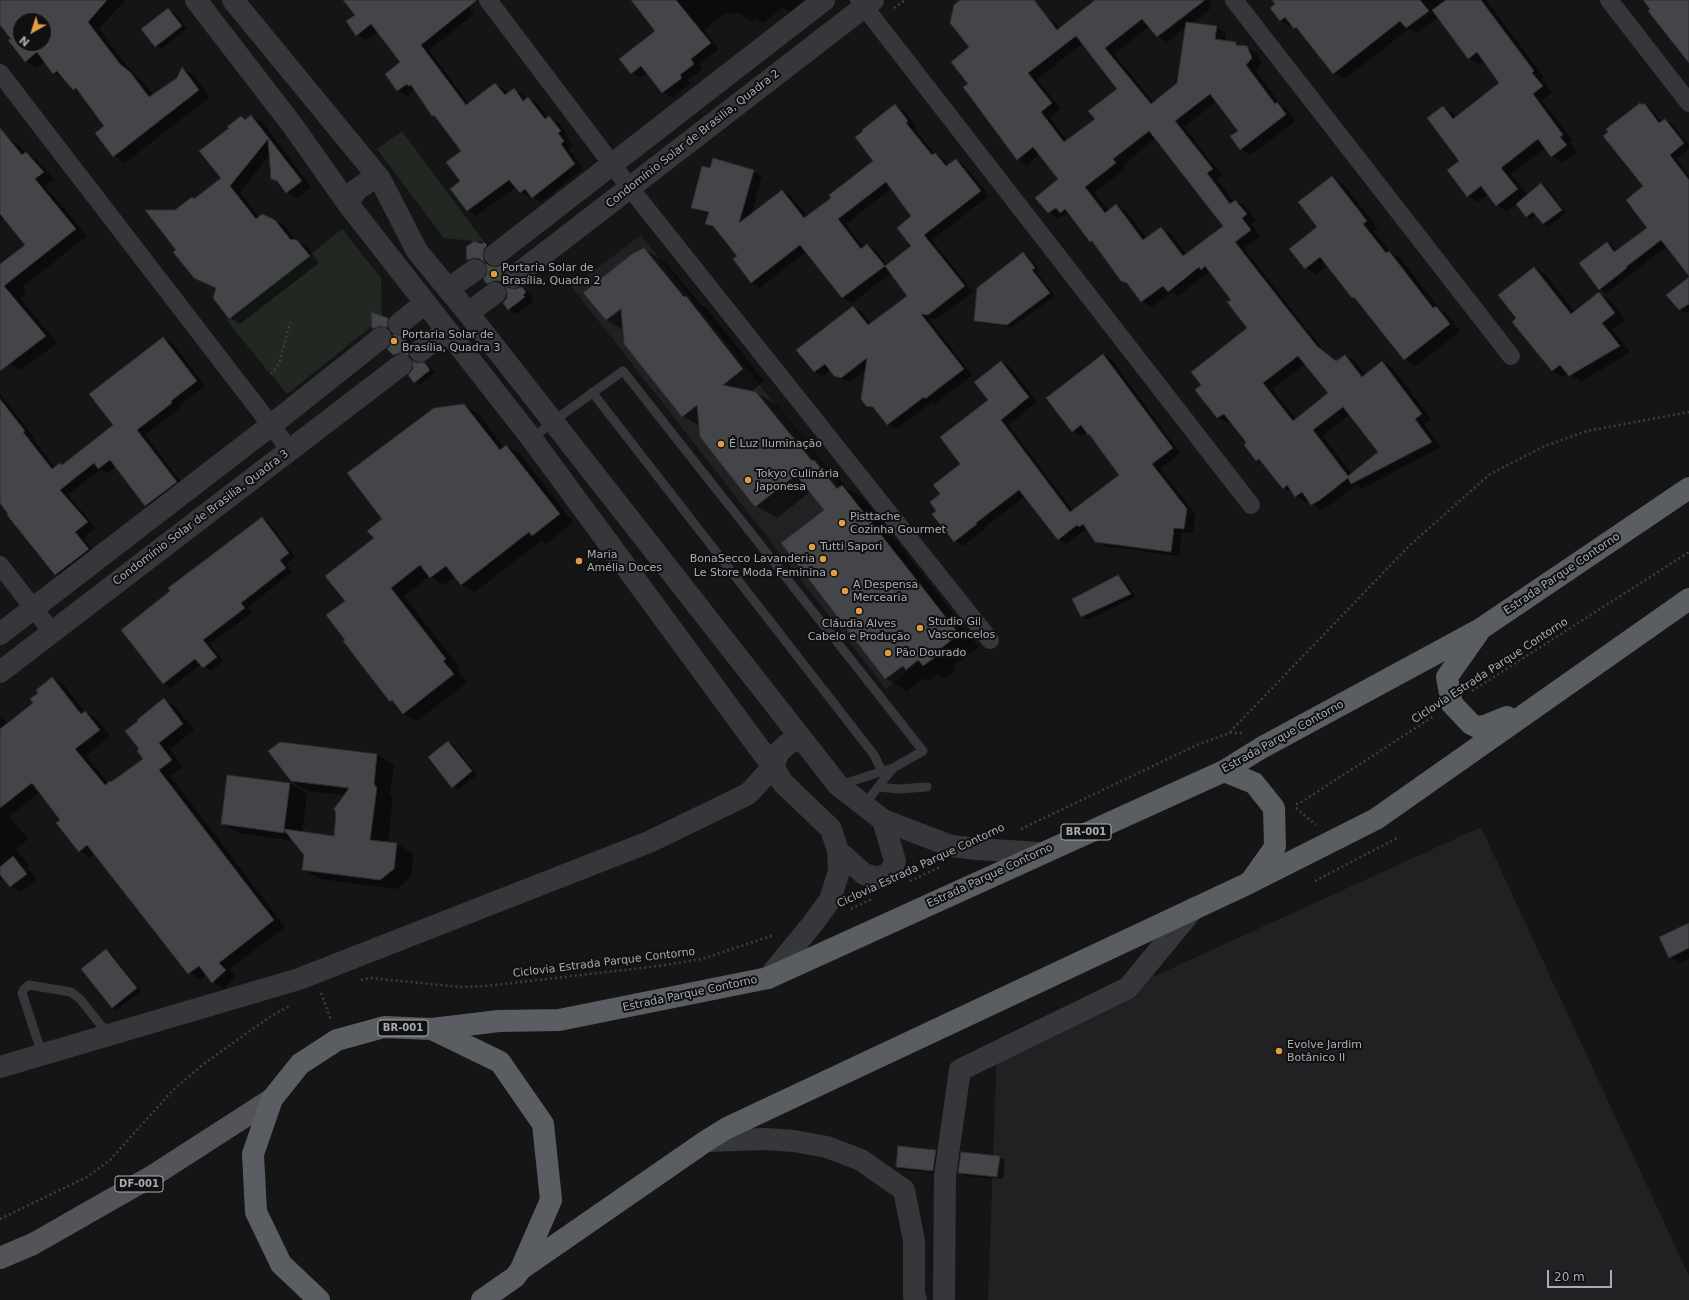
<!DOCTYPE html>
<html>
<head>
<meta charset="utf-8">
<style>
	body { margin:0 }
	#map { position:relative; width:1689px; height:1300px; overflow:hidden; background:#151516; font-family:"DejaVu Sans",sans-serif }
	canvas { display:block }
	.north { position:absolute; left:12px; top:12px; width:40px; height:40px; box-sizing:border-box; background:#101011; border:1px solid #4d4f53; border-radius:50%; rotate:219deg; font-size:11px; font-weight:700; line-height:16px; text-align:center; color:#a8adb5 }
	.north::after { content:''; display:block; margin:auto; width:14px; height:18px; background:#df9e44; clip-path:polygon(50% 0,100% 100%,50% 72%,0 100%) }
	.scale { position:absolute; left:1547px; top:1270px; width:65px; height:18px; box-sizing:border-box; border:2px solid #a8adb5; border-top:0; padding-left:5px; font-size:12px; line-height:14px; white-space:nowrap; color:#a8adb5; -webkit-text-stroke:3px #101011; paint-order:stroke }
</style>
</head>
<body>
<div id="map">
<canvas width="1689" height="1300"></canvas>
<div class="north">N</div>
<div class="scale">20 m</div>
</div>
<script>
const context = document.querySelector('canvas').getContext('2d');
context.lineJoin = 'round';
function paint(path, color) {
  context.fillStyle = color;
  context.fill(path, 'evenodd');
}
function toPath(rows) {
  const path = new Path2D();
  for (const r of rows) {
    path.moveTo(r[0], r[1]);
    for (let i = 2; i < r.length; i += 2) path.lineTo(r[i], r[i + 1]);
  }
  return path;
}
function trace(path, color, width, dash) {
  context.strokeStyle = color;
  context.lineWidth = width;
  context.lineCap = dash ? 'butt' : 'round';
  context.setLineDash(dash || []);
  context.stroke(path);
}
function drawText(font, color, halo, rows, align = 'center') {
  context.font = font + ' "DejaVu Sans",sans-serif';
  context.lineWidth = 4;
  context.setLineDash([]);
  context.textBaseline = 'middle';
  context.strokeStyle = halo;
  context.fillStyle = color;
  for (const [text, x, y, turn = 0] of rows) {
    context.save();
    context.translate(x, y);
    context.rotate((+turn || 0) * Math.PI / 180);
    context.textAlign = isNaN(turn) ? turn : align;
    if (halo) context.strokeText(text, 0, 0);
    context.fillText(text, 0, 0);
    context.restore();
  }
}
const built = toPath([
	[641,235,957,633,886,689,572,287],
	[1481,827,1689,1276,1689,1300,988,1300,997,1048]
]);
const green = toPath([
	[402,131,484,242,444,238,377,149],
	[342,229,381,278,382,318,287,394,227,321]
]);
const shadow = toPath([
	[0,0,125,0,99,29,132,72,141,80,154,96,177,78,183,69,194,75,210,97,125,163,114,156,96,133,105,126,80,93,74,89,65,80,54,73,45,61,37,68,25,61,0,23],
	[20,20,44,20,44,44,20,44],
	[345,0,462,0,474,14,429,50,469,104,495,84,504,89,508,94,514,90,523,95,527,99,528,98,537,103,548,118,558,122,569,137,567,139,573,146,569,149,583,169,541,202,531,196,529,197,520,192,516,187,476,216,467,210,461,181,462,151,437,117,433,115,415,90,407,96,398,90,386,74,402,62,378,31,366,40,357,35,356,15],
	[632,0,802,0,803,1,790,11,782,8,763,23,756,19,752,22,741,14,726,13,704,30,719,49,699,65,703,69,688,80,691,83,672,98,663,92,647,73,641,78,631,73,656,31],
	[1096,0,1209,0,1212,4,1210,6,1211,8,1191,24,1216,27,1226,33,1225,41,1236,43,1257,53,1261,64,1256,71,1281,105,1287,109,1295,120,1294,122,1250,155,1241,149,1239,131,1217,101,1184,127,1222,175,1217,179,1234,202,1236,201,1245,206,1256,220,1251,224,1260,236,1244,248,1294,313,1326,353,1337,361,1345,356,1355,361,1365,375,1383,362,1392,367,1431,419,1424,425,1441,447,1362,489,1356,485,1330,505,1322,510,1312,504,1308,500,1306,502,1296,496,1294,493,1283,488,1264,464,1257,460,1248,443,1231,421,1228,423,1218,418,1196,390,1202,386,1248,328,1232,300,1212,274,1208,273,1178,296,1172,292,1152,307,1142,302,1130,285,1121,280,1095,244,1091,241,1072,217,1071,217,1065,214,1058,218,1048,212,1060,180,1040,154,1027,165,1018,159,969,84,1046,17,1056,23,1060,28],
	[1150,26,1157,36,1167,42,1186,27,1178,83,1154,103,1114,54],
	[1083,43,1118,89,1096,119,1067,141,1050,118,1061,109,1037,79],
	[1156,138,1224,226,1187,255,1171,234,1161,228,1147,239,1126,211,1117,205,1109,211,1094,192,1125,169,1123,165],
	[1306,363,1329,394,1296,419,1272,389],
	[1350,414,1379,452,1352,474,1323,436],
	[1273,0,1486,0,1544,77,1542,79,1552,93,1542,100,1573,141,1570,143,1577,152,1562,162,1552,156,1546,147,1511,174,1528,195,1542,184,1547,187,1566,213,1549,227,1544,224,1537,215,1531,219,1526,216,1517,204,1507,211,1497,205,1488,194,1478,202,1468,196,1460,161,1443,107,1453,113,1457,118,1501,83,1484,61,1479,64,1469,58,1438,17,1417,33,1409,29,1344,79,1333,73,1302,32,1293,26,1291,27,1281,21,1271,8,1277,4],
	[168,9,174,12,187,29,161,49,156,46],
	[1644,104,1651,109,1662,122,1665,120,1672,124,1689,145,1689,149,1676,159,1689,176,1689,275,1667,246,1607,293,1600,289,1607,243,1614,247,1617,251,1648,228,1645,186,1643,106],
	[895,105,904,110,916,126,914,128,935,154,944,159,948,165,956,160,964,165,989,196,932,240,973,292,937,319,928,318,972,375,935,404,932,402,896,429,887,424,877,411,867,405,866,370,850,382,835,376,831,370,823,377,815,372,798,350,853,307,862,312,871,324,908,296,891,273,852,303,843,298,807,251,760,288,751,283,738,257,715,228,707,224,709,214,701,212,692,207,753,171,762,176,751,215,782,191,791,196,808,217,833,198,875,161],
	[892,188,913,216,912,246,887,265,876,250,867,245,864,248,846,224],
	[251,116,262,122,311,187,297,198,287,192,281,184,272,179,270,154,240,192,259,217,275,221,286,227,296,241,307,247,319,263,240,324,230,318,217,288,194,277,178,250,176,211,222,178,230,128,241,117,247,120],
	[7,138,18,144,26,154,37,160,54,179,45,186,87,236,22,287,26,294,20,299,57,343,21,370,10,364,0,351,0,271,26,245,4,217,0,221,0,143],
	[1332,177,1343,184,1378,228,1373,231,1392,253,1400,258,1441,310,1447,314,1460,331,1416,366,1404,359,1359,301,1353,298,1328,265,1316,274,1305,268],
	[484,243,493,248,491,262,493,268,503,266,511,271,510,284,512,290,522,288,530,293,534,297,531,300,533,302,517,314,509,309,508,292,506,285,503,285,496,288,487,283,488,269,486,262,482,262,477,264,468,259],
	[644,249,665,262,702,306,707,309,764,381,751,392,756,393,777,405,829,470,835,473,847,489,863,498,979,647,954,666,955,670,945,678,938,674,928,681,923,678,907,691,886,679,782,543,826,510,810,492,777,518,756,506,700,426,683,416,624,330,606,320],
	[1023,254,1029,257,1040,271,1037,273,1055,296,1012,327,980,323,975,320],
	[1534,268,1545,274,1575,312,1599,294,1610,300,1625,320,1612,329,1630,352,1581,382,1568,373,1563,377,1552,371,1518,318],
	[1689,278,1689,312,1686,313,1679,309],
	[388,319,393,322,392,330,385,328,378,331,373,328],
	[402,337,408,340,414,348,413,358,406,355,399,358,394,355],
	[163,338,172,343,205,386,179,406,180,408,145,435,185,487,154,511,146,505,116,467,108,473,101,469,68,495,96,528,83,538,97,555,64,580,55,574,0,502,0,394,33,436,32,437,55,468,60,464,63,465,114,425],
	[1104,355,1112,360,1180,453,1160,469,1195,514,1193,533,1182,532,1179,556,1104,546,1096,541,1089,531,1085,530,1067,544,1058,539,1025,496,984,528,985,529,963,546,955,541,938,511,942,494,962,464,989,400,1001,362,1010,367,1037,402,1008,425,1073,511,1120,475,1092,436,1087,432,1081,436,1073,431],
	[424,363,430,367,435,373,420,385,415,382,416,364],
	[464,405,478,413,504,448,506,446,520,454,573,522,546,544,541,541,475,592,461,584,455,577,444,585,430,576,404,596,459,667,456,669,467,683,417,721,404,714,396,704,391,701,346,640,346,601,384,520],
	[262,518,269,522,295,557,286,564,292,572,248,607,252,613,210,644,223,661,211,671,201,664,171,688,164,683],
	[1118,576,1123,579,1136,597,1087,620,1082,617],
	[53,678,64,685,85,712,96,718,110,736,86,756,109,784,111,783,144,759,140,749,164,700,175,706,194,730,170,749,183,767,170,776,285,927,229,969,236,976,224,989,213,982,207,974,200,980,189,973,95,854,91,858,80,851,61,821,40,792,9,816,28,839,16,849,29,866,27,868,37,880,21,892,10,886,4,878,0,881,0,719,1,718,9,723,34,703,40,693],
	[449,742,454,745,477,775,457,790,452,787],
	[377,755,394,765,390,794,393,798,388,843,397,844,414,854,410,878,397,889,320,879,303,869,305,854,294,841,239,833,222,823,228,776,290,784,307,793,302,833,335,837,346,795,308,791,291,781],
	[1689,924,1689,959,1681,963,1670,957],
	[106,950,111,953,141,991,117,1010,112,1007],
	[936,1151,941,1154,938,1173,903,1170,897,1167],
	[1000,1157,1005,1160,1003,1179,964,1176,959,1173]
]);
const building = toPath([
	[0,0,107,0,88,22,120,64,130,72,149,97,177,78,182,67,199,90,113,157,95,133,104,126,76,88,73,90,57,71,53,74,37,52,25,62,8,40,11,39,0,25,0,0],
	[20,20,44,20,44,44,20,44,20,20],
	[343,0,477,0,421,45,466,105,495,83,505,95,514,88,523,101,528,97,545,119,549,116,561,131,558,133,564,141,561,144,575,164,532,198,525,189,520,193,509,180,467,211,450,189,460,181,446,162,461,151,434,115,432,116,411,85,408,86,407,84,397,91,385,74,400,62,371,24,356,36,346,21,355,15,343,0],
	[631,0,676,0,711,43,691,59,694,64,680,75,682,78,662,93,641,66,631,74,619,59,655,31,631,0],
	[960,0,1034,0,1057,30,1095,0,1205,0,1157,37,1142,19,1105,48,1151,104,1177,83,1186,22,1217,26,1215,39,1236,42,1236,45,1247,46,1252,58,1246,65,1275,104,1277,102,1286,114,1284,116,1240,150,1230,136,1238,131,1210,94,1175,121,1213,169,1207,173,1230,204,1235,200,1247,214,1242,218,1251,230,1235,242,1285,306,1317,346,1336,361,1345,355,1362,377,1382,361,1422,414,1415,419,1432,442,1351,484,1348,478,1320,500,1311,505,1302,492,1295,497,1287,485,1283,489,1259,459,1256,461,1244,445,1246,442,1224,414,1217,418,1195,390,1201,385,1191,372,1247,328,1227,302,1231,300,1205,266,1201,270,1199,267,1168,292,1163,286,1141,302,1127,283,1121,281,1092,241,1090,242,1065,209,1060,213,1056,208,1048,213,1035,198,1058,179,1033,147,1017,160,963,87,968,84,951,62,969,47,950,23,954,5,960,0],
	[1076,36,1117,89,1088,111,1095,119,1064,142,1041,112,1052,103,1028,73,1076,36],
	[1149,131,1223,226,1183,256,1161,227,1143,240,1116,204,1105,213,1085,187,1116,163,1113,159,1149,131],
	[1298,356,1328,393,1293,421,1263,383,1298,356],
	[1343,407,1378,452,1348,476,1313,430,1343,407],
	[1272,0,1420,0,1429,11,1406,28,1400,21,1333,74,1296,27,1294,29,1285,17,1280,21,1270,8,1275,4,1272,0],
	[1446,0,1481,0,1534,71,1532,73,1543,86,1533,94,1563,135,1560,137,1567,145,1551,157,1538,139,1501,168,1518,189,1496,206,1481,186,1467,197,1447,170,1459,161,1427,118,1443,106,1453,119,1499,83,1477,52,1468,59,1432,10,1446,0],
	[1643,0,1689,0,1689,63,1648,11,1650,9,1643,0],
	[168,8,182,26,155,47,141,29,168,8],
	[1640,103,1642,105,1644,103,1659,123,1665,119,1684,143,1670,155,1689,180,1689,276,1661,240,1626,267,1627,268,1599,290,1579,263,1607,242,1614,252,1647,228,1626,200,1643,186,1603,136,1608,132,1606,129,1640,103],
	[895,104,908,121,906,123,932,155,935,153,946,166,956,159,981,191,924,235,965,286,928,315,921,314,964,369,925,399,924,397,887,425,873,407,866,406,861,399,867,358,841,378,834,376,825,364,814,372,796,350,853,306,868,325,907,296,885,266,842,298,800,245,751,283,733,259,737,256,713,226,705,224,709,212,691,208,702,166,710,168,713,158,754,170,739,223,782,190,804,218,831,198,829,195,873,161,855,137,863,131,862,130,895,104],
	[886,182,911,216,897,228,911,246,885,266,867,244,861,249,838,219,886,182],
	[251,115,302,181,286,193,277,181,271,179,268,139,230,186,256,219,262,214,275,220,290,239,297,240,310,256,229,319,213,298,216,288,194,278,173,252,176,250,145,210,175,210,192,197,194,199,221,178,199,151,229,128,227,127,241,116,245,120,251,115],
	[0,128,22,155,26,152,44,172,35,179,76,229,4,286,46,336,0,371,0,264,25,245,0,214,0,128],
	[1332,176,1367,221,1363,224,1386,253,1389,251,1433,308,1436,306,1450,324,1404,360,1354,297,1352,298,1320,257,1305,269,1289,249,1317,227,1298,202,1332,176],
	[1541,183,1562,210,1543,224,1533,212,1526,217,1516,204,1541,183],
	[474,241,482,244,484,242,487,245,484,250,483,256,485,263,490,266,496,267,503,265,506,268,502,273,502,278,504,285,509,288,515,289,522,287,526,292,523,295,525,297,508,310,503,303,507,298,507,292,505,285,500,281,494,281,487,284,483,279,486,275,487,269,485,263,480,259,474,258,467,260,466,247,474,241],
	[644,248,684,297,686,296,743,369,723,385,756,392,812,461,814,460,837,489,842,485,959,634,934,654,934,658,923,666,918,660,906,670,903,666,885,679,781,543,824,510,796,475,755,507,700,437,697,405,682,417,624,344,621,309,606,320,583,293,632,254,644,248],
	[1023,252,1035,268,1032,270,1050,293,1007,325,974,321,977,288,1023,252],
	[1534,267,1571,314,1599,292,1615,313,1602,323,1620,346,1569,376,1560,365,1552,371,1512,322,1516,318,1498,295,1534,267],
	[1689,277,1689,304,1679,310,1666,295,1689,277],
	[371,312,388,318,387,328,380,326,372,329,371,312],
	[393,334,402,336,410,345,408,352,409,356,400,353,393,355,387,349,393,342,393,334],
	[163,337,197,381,171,401,172,403,137,430,177,482,145,506,110,460,98,469,94,463,60,490,88,522,75,532,89,549,55,575,7,515,8,514,0,503,0,399,25,431,23,432,52,469,60,463,62,465,113,425,89,394,163,337],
	[1103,354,1173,448,1152,464,1187,509,1184,529,1174,528,1171,552,1095,542,1083,524,1079,527,1077,525,1058,540,1019,490,976,523,977,524,954,542,932,514,936,511,930,502,940,494,933,485,960,464,940,437,988,400,974,382,1001,361,1029,397,1001,420,1070,512,1119,475,1089,434,1088,435,1081,425,1072,432,1046,398,1103,354],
	[412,360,416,363,424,362,430,370,414,383,408,375,413,369,412,360],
	[464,404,500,450,506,445,560,514,532,536,529,532,461,585,446,566,430,578,420,565,391,588,446,659,443,661,454,674,403,714,392,700,390,702,343,641,345,640,326,615,345,601,325,576,374,538,367,531,382,519,347,473,434,408,464,404],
	[262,517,289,553,280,560,286,568,241,603,245,608,203,640,217,657,203,668,195,659,163,684,121,630,170,591,168,588,262,517],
	[1118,575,1131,594,1081,617,1072,599,1118,575],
	[52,677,81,714,85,711,100,730,75,749,105,785,110,781,111,782,143,759,137,751,139,749,125,731,138,721,137,720,164,698,183,724,159,743,172,760,159,770,274,920,219,963,226,970,212,983,199,966,188,974,87,845,79,852,56,823,60,820,32,783,0,808,0,729,33,703,30,699,38,693,36,690,52,677],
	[448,741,472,771,452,788,428,757,448,741],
	[280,742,377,754,374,784,375,784,375,787,377,787,370,840,397,843,394,869,380,880,302,870,304,855,284,830,284,833,221,824,227,775,290,783,284,829,334,836,336,813,334,809,349,788,291,781,268,751,280,742],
	[13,856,27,874,10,887,0,875,0,867,13,856],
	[1689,923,1689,948,1669,958,1659,937,1689,923],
	[106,949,137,988,112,1008,81,969,106,949],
	[898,1146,936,1150,933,1171,896,1167,898,1146],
	[961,1152,1000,1156,997,1177,958,1173,961,1152]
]);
const path = toPath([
	[894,8,905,0],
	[271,374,279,364,290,322],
	[1472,691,1689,552],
	[1230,732,1409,546,1490,474,1545,446,1587,431,1689,412],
	[1296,804,1300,803,1434,716],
	[1296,808,1316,825],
	[1021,829,1199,744,1230,733,1243,733],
	[910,881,942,866],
	[1315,881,1399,837],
	[851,909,872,899],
	[361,980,370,978,460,987,486,986,659,966,702,959,774,935],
	[321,993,331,1020],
	[0,1219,87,1177,110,1160,173,1090,205,1063,271,1016,290,1006]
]);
const service = toPath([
	[592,392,874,755,882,771],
	[532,439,552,422,623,371,923,751,893,768,840,785],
	[878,787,898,789,927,787],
	[864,805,893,768],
	[42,1054,22,993,24,989,29,985,71,992,80,999,108,1034]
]);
const minor = toPath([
	[488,0,630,188,990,640],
	[859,0,1251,505],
	[1234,0,1511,356],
	[1609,0,1689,103],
	[0,73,290,450],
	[0,565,52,632]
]);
const tertiary = toPath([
	[196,0,293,126,348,204,532,439,773,767,783,783,831,829,838,851,839,871,830,900,814,922,768,978],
	[233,0,380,179,417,251,468,313,838,785,883,820,951,846,977,849,1040,853],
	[348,204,356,190,368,182,380,179],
	[495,255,824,0],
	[514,277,873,0],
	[448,289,475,270],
	[468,313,495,293],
	[399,324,425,303],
	[420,351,446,331],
	[0,634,270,426,381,338],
	[0,672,401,365],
	[838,851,864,874,878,878,890,873,895,861,883,820],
	[0,1067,299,979,649,842,748,794,773,767,779,752,789,743,802,739],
	[706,1141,765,1139,794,1141,827,1147,861,1160,904,1190,914,1241,914,1296,916,1300],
	[944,1300,945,1175,960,1070,1128,988,1194,908]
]);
const primary = toPath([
	[0,1258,33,1244,154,1175,272,1099]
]);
const trunk = toPath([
	[1478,633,1447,677,1452,704,1471,724,1477,727,1485,726,1507,717],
	[1224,771,1254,783,1274,808,1275,847,1251,881],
	[432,1029,499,1021,559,1020,768,978,1224,771,1261,748,1479,630,1689,488],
	[521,1269,706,1141,727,1128,1249,883,1376,819,1689,599],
	[319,1300,281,1264,256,1212,253,1154,272,1099,300,1064,337,1040,384,1027,432,1029,500,1062,543,1124,551,1200,521,1269,515,1277,482,1300]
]);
const markers = [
	[494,274,4,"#df9e44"],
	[394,341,4,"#df9e44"],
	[721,444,4,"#df9e44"],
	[748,480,4,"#df9e44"],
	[842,523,4,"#df9e44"],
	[812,547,4,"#df9e44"],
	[823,559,4,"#df9e44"],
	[579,561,4,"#df9e44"],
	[834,573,4,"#df9e44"],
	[845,591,4,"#df9e44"],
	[859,611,4,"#df9e44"],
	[920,628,4,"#df9e44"],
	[888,653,4,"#df9e44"],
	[1279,1051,4,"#df9e44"]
];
const shields = [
	[1086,832,50],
	[403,1028,50],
	[139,1184,48]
];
const shieldNames = [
	["BR-001",1086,832],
	["BR-001",403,1028],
	["DF-001",139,1184]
];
const streetNames = [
	["Condomínio Solar de Brasilia, Quadra 2",693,139,-38],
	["Condomínio Solar de Brasilia, Quadra 3",201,518,-37],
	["Estrada Parque Contorno",1562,574,-34],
	["Ciclovia Estrada Parque Contorno",1490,671,-33],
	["Estrada Parque Contorno",1283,737,-29],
	["Ciclovia Estrada Parque Contorno",921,866,-25],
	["Estrada Parque Contorno",990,876,-25],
	["Ciclovia Estrada Parque Contorno",604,963,-7],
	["Estrada Parque Contorno",690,994,-12]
];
const poiNames = [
	["Portaria Solar de",502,268],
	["Brasília, Quadra 2",502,281],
	["Portaria Solar de",402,335],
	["Brasília, Quadra 3",402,348],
	["É Luz Iluminação",729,444],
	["Tokyo Culinária",756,474],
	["Japonesa",756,487],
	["Pisttache",850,517],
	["Cozinha Gourmet",850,530],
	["Tutti Sapori",820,547],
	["Maria",587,555],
	["Amélia Doces",587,568],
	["BonaSecco Lavanderia",815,559,"right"],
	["Le Store Moda Feminina",826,573,"right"],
	["A Despensa",853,585],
	["Mercearia",853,598],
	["Studio Gil",928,622],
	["Vasconcelos",928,635],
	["Cláudia Alves",859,624,"center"],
	["Cabelo e Produção",859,637,"center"],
	["Pão Dourado",896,653],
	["Evolve Jardim",1287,1045],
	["Botânico II",1287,1058]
];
paint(built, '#212123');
paint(green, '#212822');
paint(shadow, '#0007');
paint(building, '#444549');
trace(building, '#2f2f32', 1);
trace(path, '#3c3e42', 2.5, [2, 3]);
trace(service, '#36373b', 9);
trace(minor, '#36373b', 18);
trace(tertiary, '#36373b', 22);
trace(primary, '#525459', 22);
trace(trunk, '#5a5d62', 22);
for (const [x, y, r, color] of markers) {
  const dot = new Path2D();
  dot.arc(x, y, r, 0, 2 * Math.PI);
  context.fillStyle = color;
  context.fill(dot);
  trace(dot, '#101011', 1.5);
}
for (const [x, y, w] of shields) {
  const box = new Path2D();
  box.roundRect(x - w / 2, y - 8, w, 16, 3);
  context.fillStyle = '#101011';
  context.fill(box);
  trace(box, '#a8adb5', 1);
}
drawText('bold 10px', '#a8adb5', null, shieldNames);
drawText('11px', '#a8adb5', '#101011', streetNames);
drawText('11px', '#a8adb5', '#101011', poiNames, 'left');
</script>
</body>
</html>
